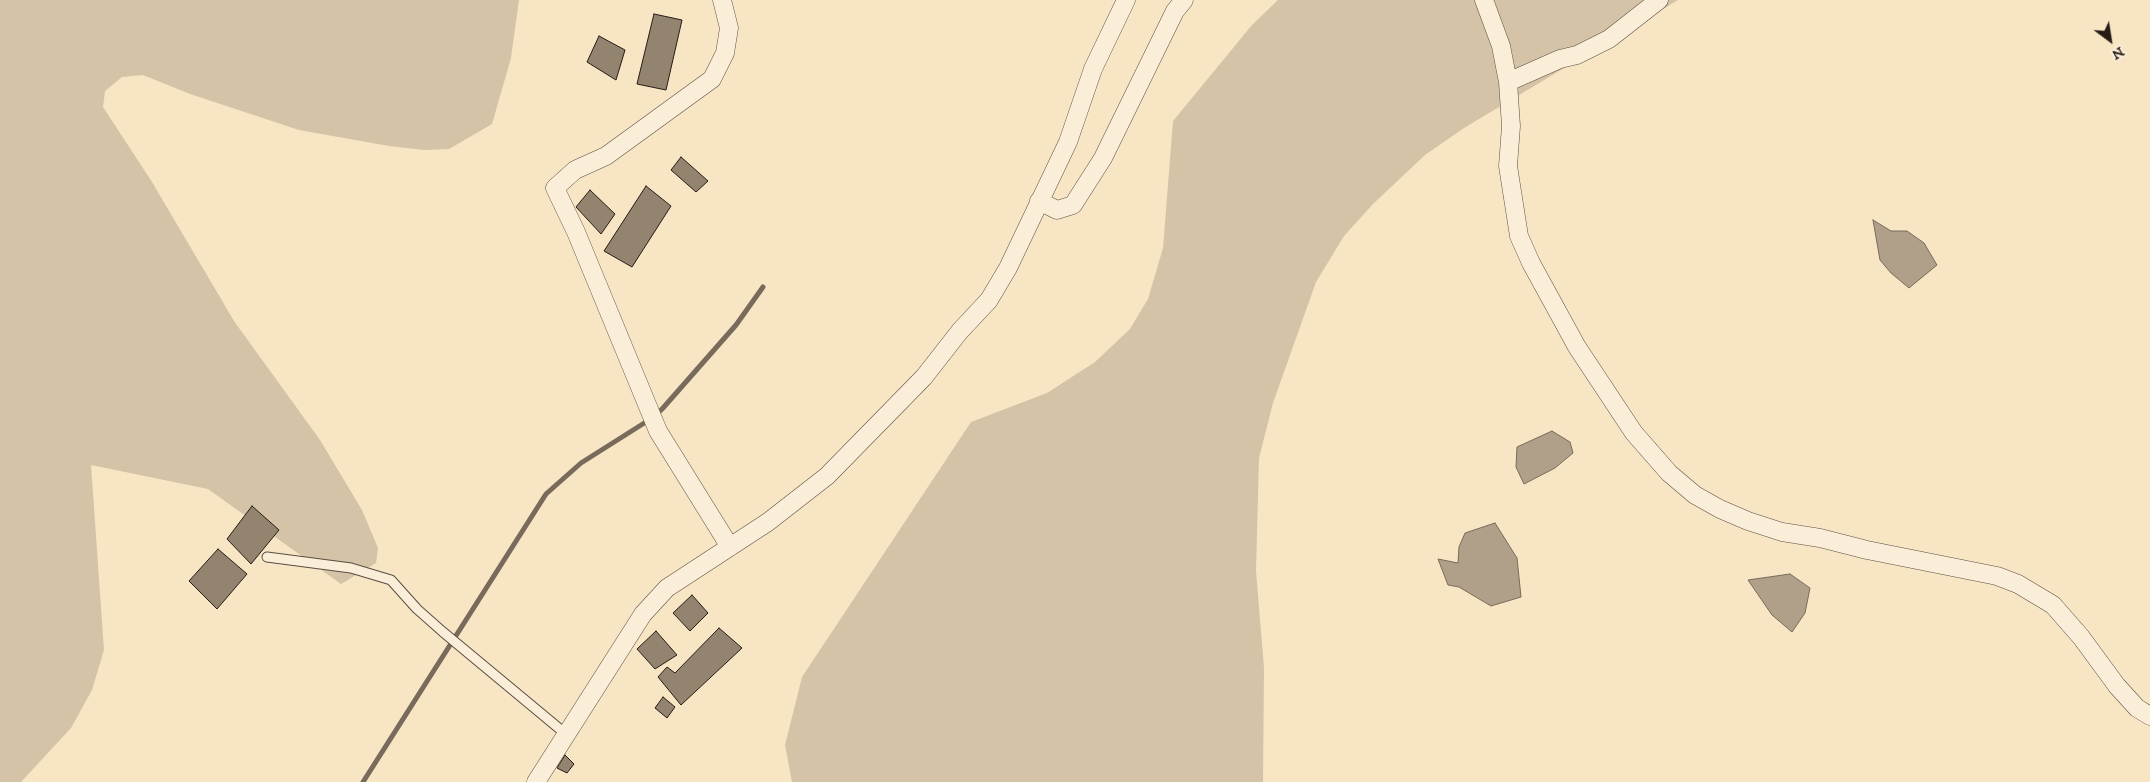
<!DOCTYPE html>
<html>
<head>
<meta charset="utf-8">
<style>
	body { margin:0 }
	#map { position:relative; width:2150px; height:782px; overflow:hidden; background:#f7e5c4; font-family:"IM FELL DW Pica",serif }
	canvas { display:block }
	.north { position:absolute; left:2085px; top:15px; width:50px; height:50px; -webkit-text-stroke:4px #faeed9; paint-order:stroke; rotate:149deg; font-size:14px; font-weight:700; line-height:20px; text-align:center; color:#271b16 }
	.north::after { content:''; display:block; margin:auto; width:18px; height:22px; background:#271b16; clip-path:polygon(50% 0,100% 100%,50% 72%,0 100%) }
</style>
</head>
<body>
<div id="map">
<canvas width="2150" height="782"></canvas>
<div class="north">N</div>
</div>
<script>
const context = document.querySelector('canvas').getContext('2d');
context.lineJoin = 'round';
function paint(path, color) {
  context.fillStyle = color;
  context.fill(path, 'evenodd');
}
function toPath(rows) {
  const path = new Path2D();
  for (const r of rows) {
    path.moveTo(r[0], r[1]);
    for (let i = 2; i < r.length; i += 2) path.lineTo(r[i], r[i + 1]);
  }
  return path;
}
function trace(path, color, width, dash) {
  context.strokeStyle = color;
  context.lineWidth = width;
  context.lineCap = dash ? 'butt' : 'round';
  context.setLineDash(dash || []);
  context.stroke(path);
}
const green = toPath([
	[0,0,519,0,511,58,492,124,449,149,424,150,389,146,299,130,190,94,143,75,122,77,105,91,103,107,152,182,234,321,320,440,362,510,378,548,376,563,341,584,208,489,91,465,104,650,92,690,71,728,21,782,0,782],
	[1278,0,1678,0,1464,128,1425,155,1373,204,1344,236,1316,282,1273,403,1259,458,1256,571,1264,668,1263,782,792,782,785,745,802,677,971,422,1047,393,1095,362,1130,329,1148,299,1163,248,1173,121,1252,25]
]);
const water = toPath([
	[1873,220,1891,231,1907,231,1924,243,1937,265,1909,288,1891,273,1880,260,1873,220],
	[1552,431,1570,442,1573,453,1555,468,1524,484,1516,467,1517,447,1552,431],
	[1495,523,1517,558,1521,597,1491,606,1459,587,1448,585,1438,559,1458,563,1459,547,1465,533,1495,523],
	[1790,574,1810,588,1805,613,1792,632,1772,615,1748,580,1790,574]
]);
const stream = toPath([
	[656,415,663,408,736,325,763,287],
	[363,782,546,494,581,463,649,420]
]);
const building = toPath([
	[654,14,682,20,666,90,637,84,654,14],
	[599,36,625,50,616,80,587,62,599,36],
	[681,157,708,181,696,192,671,170,681,157],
	[646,186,671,206,632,267,604,251,646,186],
	[590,190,615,214,601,234,576,207,590,190],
	[252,506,279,530,251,564,227,539,252,506],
	[218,549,247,574,217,609,189,581,218,549],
	[692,595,708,613,690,631,673,613,692,595],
	[719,628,742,648,681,705,658,677,667,667,675,673,719,628],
	[656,631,677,655,655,669,637,649,656,631],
	[663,697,675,707,667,718,655,708,663,697],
	[565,755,574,764,567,773,557,768,565,755]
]);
const service = toPath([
	[267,557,351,568,391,580,417,609,443,632,567,735]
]);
const minor = toPath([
	[722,0,729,28,725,53,712,79,606,156,575,170,555,188,576,232,658,431,730,547],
	[1484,0,1501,46,1508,82,1511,126,1508,166,1519,236,1531,263,1577,347,1634,433,1669,473,1695,495,1720,509,1748,521,1782,532,1820,538,1867,550,1997,576,2018,584,2053,605,2081,637,2117,686,2137,708,2150,716],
	[1508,82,1560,59,1577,55,1609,39,1659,0],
	[1039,201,1057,210,1073,205,1103,158,1175,11,1184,0],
	[536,782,643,614,667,588,768,522,827,476,924,377,960,331,989,300,1008,268,1068,142,1093,69,1126,0]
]);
paint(green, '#d4c3a6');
paint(water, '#b0a089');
trace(water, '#796b5b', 1);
trace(stream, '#796b5b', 5);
paint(building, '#938470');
trace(building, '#271b16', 1);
trace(service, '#5b4e42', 11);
trace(minor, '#5b4e42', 19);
trace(service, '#faeed9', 9);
trace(minor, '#faeed9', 18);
</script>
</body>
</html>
